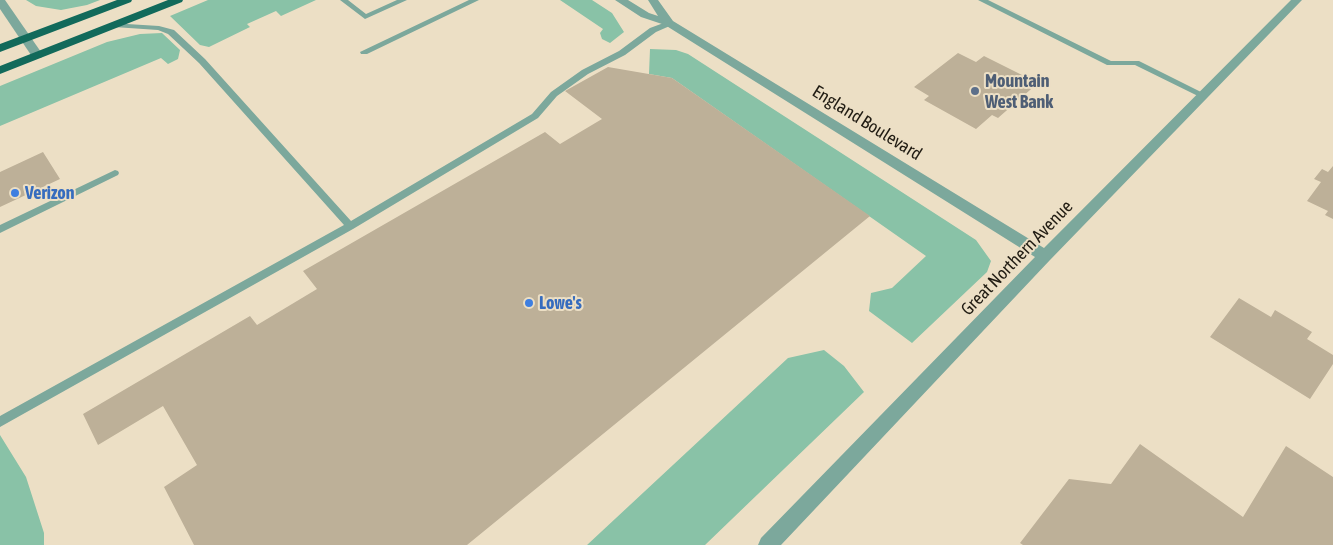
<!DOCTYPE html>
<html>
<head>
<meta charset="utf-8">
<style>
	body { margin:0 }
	canvas { display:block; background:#ecdfc5 }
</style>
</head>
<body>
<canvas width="1333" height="545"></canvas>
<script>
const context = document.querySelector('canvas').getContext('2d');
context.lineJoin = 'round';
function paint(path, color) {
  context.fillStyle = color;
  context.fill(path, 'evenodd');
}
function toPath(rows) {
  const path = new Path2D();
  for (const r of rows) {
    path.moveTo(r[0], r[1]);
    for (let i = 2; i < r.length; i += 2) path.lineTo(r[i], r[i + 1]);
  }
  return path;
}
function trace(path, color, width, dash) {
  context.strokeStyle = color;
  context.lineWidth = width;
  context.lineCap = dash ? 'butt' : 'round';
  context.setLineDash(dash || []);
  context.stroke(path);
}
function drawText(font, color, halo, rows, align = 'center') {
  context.font = font + ' "Asap Condensed",sans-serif';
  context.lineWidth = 4;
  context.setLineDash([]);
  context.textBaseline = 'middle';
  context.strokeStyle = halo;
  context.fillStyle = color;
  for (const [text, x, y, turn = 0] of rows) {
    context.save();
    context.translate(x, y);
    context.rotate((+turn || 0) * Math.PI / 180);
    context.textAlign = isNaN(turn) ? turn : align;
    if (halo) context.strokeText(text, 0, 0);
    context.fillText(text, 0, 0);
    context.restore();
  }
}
const green = toPath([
	[26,0,100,0,87,5,61,10,36,6],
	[208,0,316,0,281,16,276,11,247,24,250,27,209,47,200,45,170,16],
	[560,0,592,0,612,13,624,32,610,43,602,39,600,33,603,29],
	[162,33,180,50,178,59,168,64,161,58,0,126,0,86,107,42,140,34],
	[650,49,676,50,688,54,976,240,991,261,987,272,912,343,869,311,871,293,892,288,926,256,672,78,649,74],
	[824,350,844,366,864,392,705,545,587,545,788,358],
	[0,435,26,477,44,533,44,545,0,545]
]);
const building = toPath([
	[958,53,976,62,984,56,1038,83,998,118,992,115,976,129,924,100,929,96,914,87],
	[608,67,672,78,870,216,467,545,194,545,164,487,197,465,163,406,98,445,83,414,250,316,257,325,317,289,303,271,545,132,560,144,602,119,565,91],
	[43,152,60,179,0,207,0,172],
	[1333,166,1333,219,1325,215,1328,211,1307,201,1321,182,1314,179,1322,169,1328,172],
	[1239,298,1271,317,1275,310,1312,332,1307,339,1333,355,1333,364,1310,399,1210,337],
	[1140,444,1243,517,1286,446,1333,477,1333,545,1023,545,1020,543,1069,479,1111,484]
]);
const service = toPath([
	[340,0,348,0,366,14,397,0,407,0,365,19,340,0],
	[469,0,479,0,367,54,361,54,360,52,469,0],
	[978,0,988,0,1111,61,1139,61,1207,95,1206,97,1200,97,1135,65,1107,65,978,0],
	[669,21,672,21,672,25,656,32,625,55,588,74,557,96,538,118,353,229,0,427,0,416,344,225,199,63,168,34,158,30,114,27,111,27,111,23,159,26,174,30,205,59,351,221,532,114,551,92,582,70,619,51,650,28,669,21],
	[115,170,118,171,119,173,118,175,0,233,0,225,115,170]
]);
const minor = toPath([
	[0,0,5,0,43,55,41,58,33,58,0,9,0,0]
]);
const tertiary = toPath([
	[615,0,628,0,649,13,658,16,648,0,658,0,673,21,1044,248,1291,0,1302,0,1050,260,781,545,758,545,761,538,1035,257,665,25,641,17,615,0]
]);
const trunk = toPath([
	[117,0,132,0,131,2,0,52,0,44,117,0],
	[168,0,183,0,182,2,0,74,0,66,168,0]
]);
const markers = [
	[975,91,5,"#5c6f8a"],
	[15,193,5,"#3f7fe0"],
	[529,303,5,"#3f7fe0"]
];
const serviceNames = [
	["Mountain",985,81],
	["West Bank",985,102]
];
const streetNames = [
	["England Boulevard",867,123,32],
	["Great Northern Avenue",1017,258,-46]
];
const shopNames = [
	["Verizon",25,193],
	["Lowe's",539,303]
];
paint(green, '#89c2a7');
paint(building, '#bdb098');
paint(service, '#7ca89c');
paint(minor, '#7ca89c');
paint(tertiary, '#7ca89c');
paint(trunk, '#126a5b');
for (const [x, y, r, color] of markers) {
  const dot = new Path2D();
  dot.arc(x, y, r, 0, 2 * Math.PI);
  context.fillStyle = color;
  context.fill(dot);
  trace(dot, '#ecdfc5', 2);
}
drawText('bold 18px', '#4e5e75', '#ecdfc5', serviceNames, 'left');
drawText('18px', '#211c13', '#ecdfc5', streetNames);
drawText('bold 18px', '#366cbe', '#ecdfc5', shopNames, 'left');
</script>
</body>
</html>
